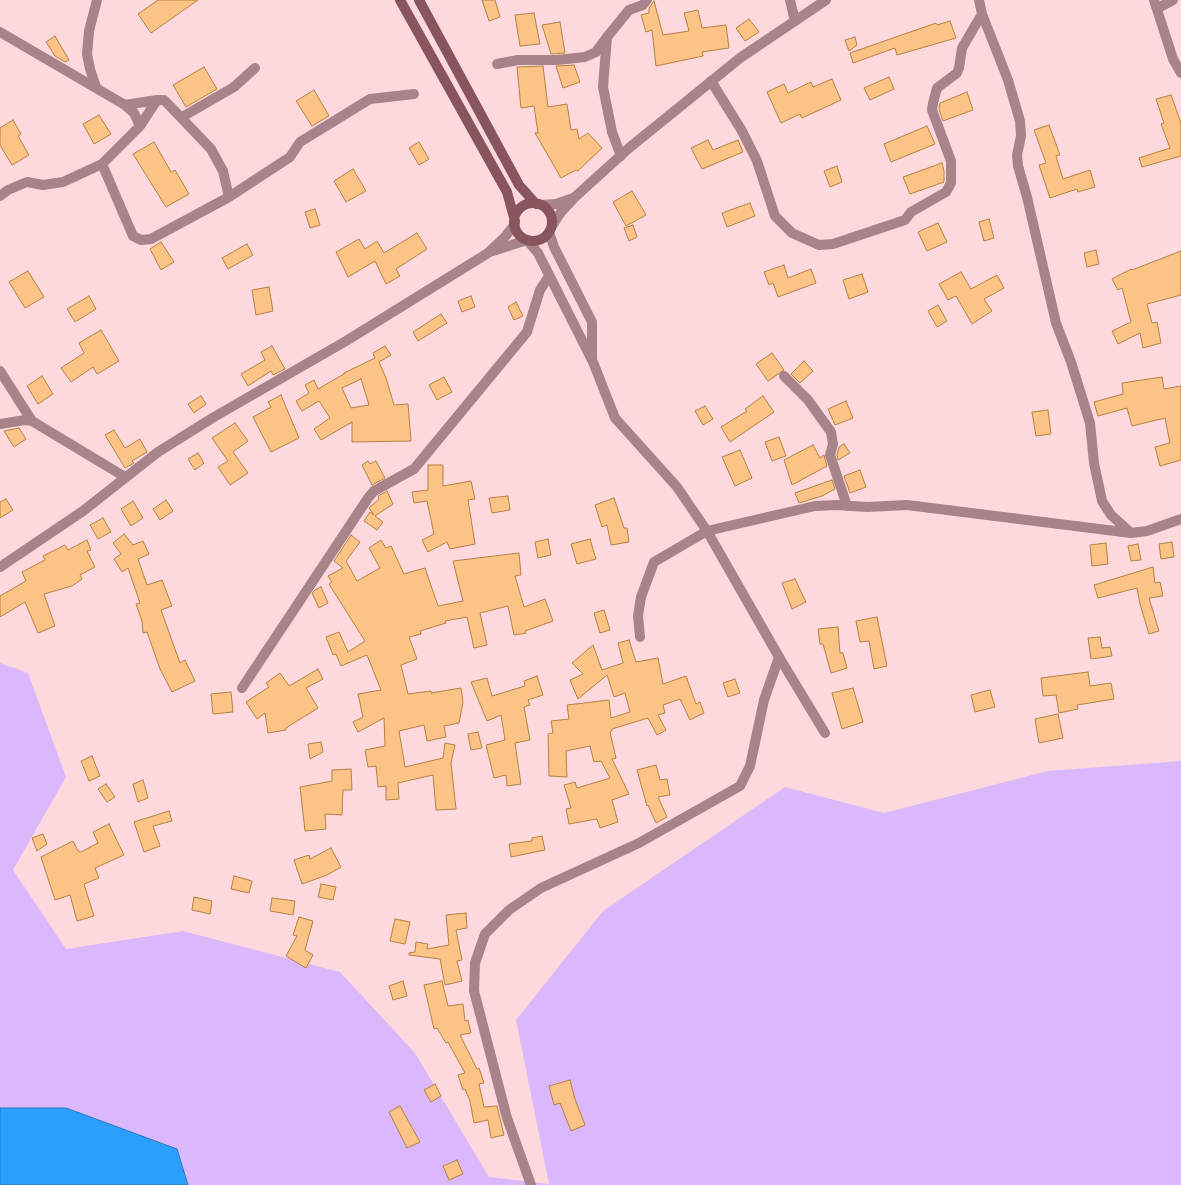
<!DOCTYPE html>
<html>
<head>
<meta charset="utf-8">
<style>
	body { margin:0 }
	canvas { display:block; background:#fdd9de }
</style>
</head>
<body>
<canvas width="1181" height="1185"></canvas>
<script>
const context = document.querySelector('canvas').getContext('2d');
context.lineJoin = 'round';
function paint(path, color) {
  context.fillStyle = color;
  context.fill(path, 'evenodd');
}
function toPath(rows) {
  const path = new Path2D();
  for (const r of rows) {
    if (r.length === 3) {
      path.moveTo(r[0] + r[2], r[1]);
      path.arc(r[0], r[1], r[2], 0, 2 * Math.PI);
      continue;
    }
    path.moveTo(r[0], r[1]);
    for (let i = 2; i < r.length; i += 2) path.lineTo(r[i], r[i + 1]);
  }
  return path;
}
function trace(path, color, width, dash) {
  context.strokeStyle = color;
  context.lineWidth = width;
  context.lineCap = dash ? 'butt' : 'round';
  context.setLineDash(dash || []);
  context.stroke(path);
}
const green = toPath([
	[0,663,28,673,66,777,13,870,66,949,183,931,340,972,415,1053,489,1177,549,1184,516,1020,603,911,785,787,884,813,1048,771,1181,761,1181,1185,0,1185]
]);
const water = toPath([
	[0,1108,66,1108,177,1149,188,1185,0,1185,0,1108]
]);
const building = toPath([
	[158,0,198,0,151,33,138,14,158,0],
	[482,0,495,0,500,17,489,21,482,0],
	[654,1,663,35,689,31,684,13,698,10,702,28,726,25,729,48,702,52,703,56,656,66,652,30,646,32,641,15,649,13,649,8,654,1],
	[534,13,540,44,520,46,515,15,534,13],
	[749,19,759,32,745,41,736,28,749,19],
	[950,21,956,38,897,55,895,48,853,63,850,53,936,23,937,25,950,21],
	[560,22,565,53,551,54,542,25,560,22],
	[55,36,69,60,65,62,55,56,46,42,55,36],
	[855,37,857,45,849,51,845,40,855,37],
	[574,65,580,82,563,88,556,66,574,65],
	[543,66,548,107,567,104,571,130,577,129,579,139,588,133,602,148,578,171,576,170,561,178,535,133,538,133,534,106,521,108,517,67,543,66],
	[204,67,217,89,186,107,173,85,204,67],
	[889,77,894,89,870,100,864,88,889,77],
	[832,79,841,100,802,118,800,114,781,123,767,92,784,84,788,93,811,82,813,87,832,79],
	[314,90,329,116,312,126,296,101,314,90],
	[967,92,973,110,943,121,939,109,940,103,967,92],
	[1171,95,1181,123,1181,156,1142,167,1139,158,1170,148,1161,124,1164,123,1156,99,1171,95],
	[99,115,111,134,94,144,83,124,99,115],
	[13,120,21,134,18,136,29,155,12,165,0,145,0,128,13,120],
	[1049,125,1060,155,1056,156,1063,179,1090,170,1095,187,1078,192,1077,189,1050,198,1039,165,1046,163,1034,130,1049,125],
	[927,126,935,144,891,162,884,144,927,126],
	[708,140,713,150,738,140,743,152,702,169,691,148,708,140],
	[154,142,171,172,175,170,189,194,166,207,133,154,154,142],
	[419,142,429,159,419,165,409,148,419,142],
	[942,163,944,171,944,182,910,194,903,177,942,163],
	[837,166,842,182,830,187,824,171,837,166],
	[353,169,366,191,346,202,334,181,353,169],
	[632,191,646,215,626,226,613,202,632,191],
	[750,203,755,216,727,227,722,213,750,203],
	[315,209,320,225,310,228,305,212,315,209],
	[989,219,994,238,984,241,979,222,989,219],
	[938,223,947,242,927,251,918,232,938,223],
	[633,225,637,237,629,241,624,228,633,225],
	[417,233,427,249,396,269,400,276,386,284,375,261,348,277,336,252,359,239,365,249,377,241,384,253,417,233],
	[161,242,174,262,161,270,150,249,161,242],
	[247,244,253,255,228,269,222,258,247,244],
	[1096,250,1099,264,1087,267,1084,253,1096,250],
	[1181,251,1181,295,1147,304,1152,323,1157,322,1161,343,1143,348,1140,333,1118,344,1112,331,1131,322,1122,288,1118,290,1112,279,1131,269,1132,270,1181,251],
	[784,265,788,278,811,269,816,283,778,297,773,283,769,285,764,272,784,265],
	[28,271,44,297,25,308,9,282,28,271],
	[961,272,971,289,997,275,1004,288,984,299,992,311,972,324,956,296,948,300,939,284,961,272],
	[862,274,868,292,849,299,843,280,862,274],
	[269,287,273,311,256,315,252,290,269,287],
	[89,296,96,309,75,322,67,309,89,296],
	[471,296,475,307,462,312,458,301,471,296],
	[516,302,523,316,514,320,508,307,516,302],
	[938,305,947,321,937,327,928,311,938,305],
	[441,314,447,323,418,341,413,332,441,314],
	[101,330,119,361,97,374,93,367,71,382,61,368,84,353,79,343,101,330],
	[272,346,285,369,273,375,271,371,248,386,241,374,265,360,261,352,272,346],
	[385,346,391,355,379,362,386,378,394,405,408,404,411,441,352,442,352,422,321,440,314,429,330,418,319,401,302,411,296,401,309,393,305,385,314,380,318,389,344,374,344,373,375,358,373,353,385,346],
	[361,379,369,405,351,408,342,388,361,379],
	[772,353,784,370,768,381,756,364,772,353],
	[804,361,813,371,800,383,791,374,804,361],
	[42,376,53,394,38,404,27,386,42,376],
	[444,377,452,392,437,400,429,385,444,377],
	[1162,377,1164,389,1181,386,1181,460,1160,466,1155,447,1170,443,1165,418,1132,426,1127,408,1098,416,1094,402,1123,394,1122,383,1162,377],
	[281,395,299,438,271,452,253,417,271,407,268,402,281,395],
	[201,396,206,404,194,413,188,404,201,396],
	[763,396,774,412,730,442,721,427,747,411,745,409,763,396],
	[846,401,853,418,835,425,828,409,846,401],
	[705,406,713,419,703,425,695,411,705,406],
	[1048,410,1051,434,1036,436,1032,412,1048,410],
	[235,423,248,441,233,452,248,473,230,485,218,467,228,461,212,438,235,423],
	[19,428,26,439,14,447,4,431,19,428],
	[114,430,125,448,140,439,147,452,132,461,134,463,125,468,105,435,114,430],
	[779,437,786,456,772,461,765,442,779,437],
	[844,444,850,453,838,460,837,455,839,447,844,444],
	[813,445,820,458,824,455,827,466,792,485,784,460,813,445],
	[740,450,752,478,735,486,722,457,740,450],
	[198,453,204,463,195,470,188,459,198,453],
	[368,461,370,464,376,461,385,478,372,485,362,465,368,461],
	[428,465,443,465,443,486,471,481,475,499,468,500,475,544,450,549,447,542,428,552,422,540,434,534,427,501,414,503,412,492,428,490,428,465],
	[860,470,866,487,850,493,844,476,860,470],
	[832,480,835,489,822,496,799,503,795,493,832,480],
	[387,491,393,504,375,516,383,522,377,530,364,521,370,512,374,515,369,508,379,499,378,496,387,491],
	[508,496,510,510,492,513,489,498,508,496],
	[614,498,624,528,627,528,629,542,611,545,607,525,602,527,595,505,614,498],
	[6,499,13,510,0,518,0,502,6,499],
	[166,500,173,511,160,520,153,509,166,500],
	[133,501,143,518,131,526,121,509,133,501],
	[103,518,111,532,98,539,90,525,103,518],
	[124,534,133,545,143,541,149,554,138,559,147,585,162,580,172,606,161,610,180,663,185,660,195,681,172,692,160,669,147,632,143,633,142,621,136,604,140,603,128,568,122,572,114,559,121,554,113,543,124,534],
	[351,535,360,542,346,561,357,581,380,568,369,548,381,540,386,548,391,546,404,574,425,568,438,606,463,601,453,561,519,553,521,575,515,576,524,607,545,599,553,621,525,631,526,633,514,635,508,606,480,613,487,645,474,648,467,617,445,621,446,623,420,631,421,634,409,637,417,659,401,665,408,694,431,691,431,693,461,688,463,702,459,723,444,726,446,737,427,741,424,725,399,731,405,767,443,758,445,743,455,745,451,763,456,809,436,810,433,775,398,783,399,799,386,800,386,786,378,787,376,766,368,767,365,750,385,746,384,718,358,732,353,722,363,717,358,694,381,690,367,655,341,666,336,654,333,655,326,637,339,632,348,652,365,641,329,584,332,582,328,576,343,568,334,561,351,535],
	[548,539,551,555,538,558,535,542,548,539],
	[590,539,596,559,577,564,571,544,590,539],
	[87,540,91,550,87,551,95,567,80,575,82,579,72,586,44,594,55,626,38,633,25,602,0,617,0,596,26,581,22,572,45,560,43,556,65,545,68,550,87,540],
	[1172,542,1174,557,1161,559,1159,544,1172,542],
	[1106,543,1108,564,1092,566,1090,545,1106,543],
	[1138,544,1141,560,1131,561,1128,546,1138,544],
	[1153,567,1155,583,1160,582,1163,596,1149,598,1159,631,1149,634,1140,604,1137,588,1098,598,1094,585,1153,567],
	[795,579,806,602,792,609,782,583,795,579],
	[321,587,328,603,319,608,312,593,315,590,321,587],
	[604,610,610,630,600,633,594,613,604,610],
	[877,617,887,666,874,669,869,641,860,642,856,621,877,617],
	[838,627,840,653,843,653,847,668,831,673,823,644,820,644,818,629,838,627],
	[1100,637,1102,648,1110,647,1112,656,1091,659,1088,638,1100,637],
	[629,640,636,662,658,658,663,684,686,676,696,704,700,702,704,713,690,720,680,699,663,705,665,713,658,715,666,730,657,735,648,718,612,729,612,731,610,732,616,758,612,759,629,794,612,800,618,822,600,828,597,819,569,824,566,809,571,808,564,785,575,782,577,788,610,778,601,761,594,762,590,746,566,751,567,777,549,776,548,734,553,733,551,721,569,719,567,705,609,700,611,718,630,712,625,693,614,697,607,675,578,699,570,680,583,674,572,663,593,645,602,670,623,663,618,643,629,640],
	[318,669,323,679,306,688,318,708,286,728,286,730,268,733,265,713,257,719,246,702,269,687,266,683,280,673,289,686,318,669],
	[1088,672,1090,686,1111,683,1114,699,1077,705,1078,709,1059,713,1056,695,1043,696,1041,678,1088,672],
	[537,676,543,695,528,700,530,705,524,707,530,740,515,743,521,784,507,786,506,775,494,778,486,745,505,740,501,715,487,721,471,682,487,678,492,696,525,686,524,681,537,676],
	[735,679,740,693,728,697,723,683,735,679],
	[853,688,863,722,842,729,832,693,853,688],
	[990,690,995,707,975,712,971,695,990,690],
	[231,692,233,712,213,714,211,694,231,692],
	[1058,714,1063,738,1039,743,1035,719,1058,714],
	[478,732,482,748,471,750,468,734,478,732],
	[321,742,323,752,310,759,308,744,321,742],
	[92,756,100,776,89,781,81,761,92,756],
	[656,765,660,780,667,779,670,795,658,797,667,817,656,823,648,805,647,806,637,770,656,765],
	[351,769,352,790,343,790,342,815,325,814,326,829,305,831,300,787,332,781,332,770,351,769],
	[143,780,148,798,138,802,133,784,143,780],
	[106,784,115,797,107,802,98,789,106,784],
	[169,811,172,821,153,826,160,846,144,852,134,822,169,811],
	[109,824,124,855,95,868,99,878,84,884,94,916,77,921,70,895,55,900,41,857,73,841,78,851,81,852,98,843,93,832,109,824],
	[43,834,47,844,37,851,32,838,43,834],
	[542,836,545,850,511,857,509,844,532,841,532,838,542,836],
	[331,848,341,867,327,875,302,884,294,860,309,855,310,859,331,848],
	[234,876,252,881,249,893,231,889,234,876],
	[321,884,336,887,333,900,318,897,321,884],
	[194,897,212,901,210,914,192,910,194,897],
	[272,898,295,901,293,915,270,911,272,898],
	[466,913,467,928,456,930,462,960,457,961,462,981,445,985,440,959,409,955,409,953,415,952,416,942,428,944,427,949,449,945,446,915,466,913],
	[299,917,313,921,305,950,313,955,306,968,286,956,297,936,293,935,299,917],
	[395,919,410,922,405,944,390,941,395,919],
	[403,981,407,996,393,1000,389,986,403,981],
	[442,981,448,1006,463,1004,465,1021,468,1020,471,1033,460,1035,477,1069,479,1068,484,1083,479,1084,484,1107,497,1106,504,1135,491,1138,488,1120,474,1123,470,1101,465,1089,463,1090,458,1075,465,1073,448,1042,446,1043,437,1028,434,1029,424,985,442,981],
	[570,1080,575,1099,585,1125,571,1131,560,1103,554,1105,549,1086,570,1080],
	[435,1084,441,1096,431,1102,424,1090,435,1084],
	[400,1106,420,1142,407,1148,389,1112,400,1106],
	[457,1160,463,1174,449,1180,443,1166,457,1160]
]);
const minor = toPath([
	[790,0,795,21],
	[979,0,982,14,1008,80,1020,121,1021,136,1017,155,1018,166,1027,197,1056,323,1071,362,1090,423,1094,463,1102,501,1111,515,1131,533],
	[1154,0,1173,59,1181,73],
	[1158,8,1173,0],
	[0,32,125,105,134,113,140,126],
	[497,64,518,60,557,60,585,57,596,52,607,37],
	[711,81,742,131,757,161,775,216,792,233,819,245,833,244,905,220,911,212,946,192,951,183,951,161,932,110,933,103,937,88,957,73,959,68,962,48,982,14],
	[96,87,90,69,87,54,89,31,97,0],
	[125,105,157,100,164,100,168,104,211,149,223,171,229,197],
	[182,117,234,87,255,68],
	[621,156,612,132,603,87,607,37,629,10,643,5,647,0],
	[102,164,133,236,141,240,151,239,229,197,290,157,300,142,370,99,414,94],
	[0,196,8,190,27,182,43,185,63,182,102,164,140,126,157,100],
	[0,371,32,421],
	[784,376,808,400,831,432,833,444,830,455,847,506],
	[0,424,25,420,32,421,125,477],
	[640,637,638,616,641,597,654,562,707,531,815,506,836,505,867,507,907,505,1131,533,1147,531,1181,519],
	[242,688,368,498,374,491,414,469,527,332,540,290,549,276],
	[531,1185,507,1118,474,991,475,963,485,934,509,910,541,888,639,843,740,786,750,766,764,700,779,657]
]);
const tertiary = toPath([
	[542,205,556,204,573,198],
	[552,226,561,212,575,197,629,148,740,58,826,0],
	[549,232,554,247,592,322,592,358],
	[493,251,527,240,538,253,593,362,615,418,677,487,707,531,779,657,825,733],
	[0,567,83,511,158,452,214,417,346,341,488,253,504,238,515,224]
]);
const secondary = toPath([
	[400,0,507,192,515,221],
	[419,0,519,185,536,204],
	[533,222,19]
]);
paint(green, '#dbb7fb');
paint(water, '#2b9ffc');
trace(water, '#2f77ba', 1);
paint(building, '#fbc385');
trace(building, '#b58144', 1);
trace(minor, '#a88389', 10);
trace(tertiary, '#a88389', 10);
trace(secondary, '#88555e', 10);
</script>
</body>
</html>
